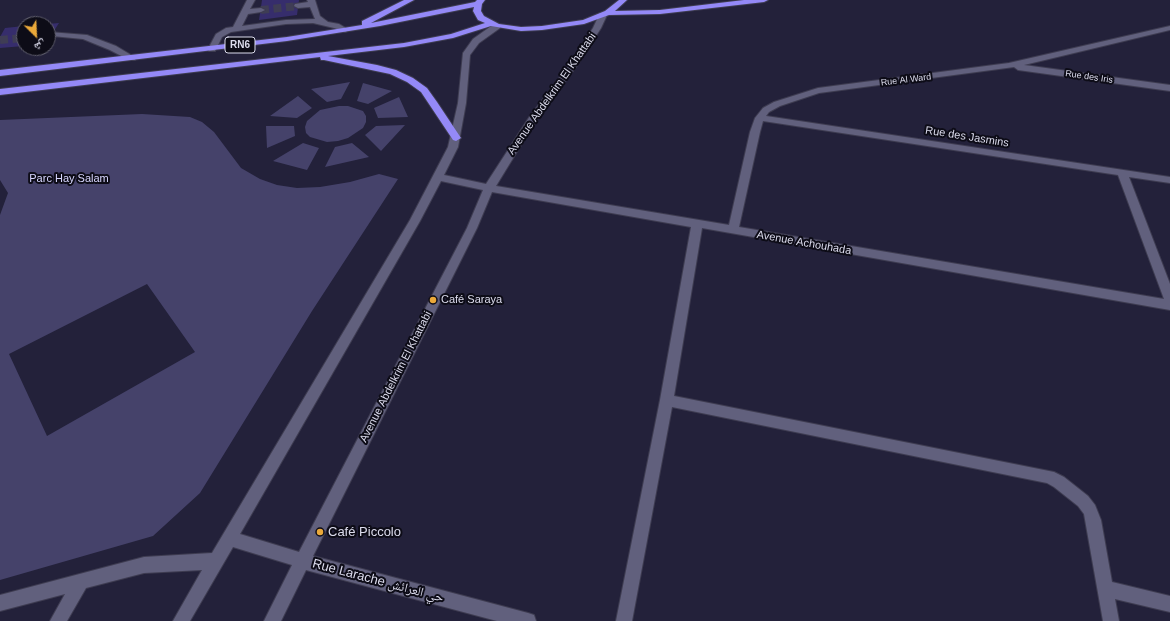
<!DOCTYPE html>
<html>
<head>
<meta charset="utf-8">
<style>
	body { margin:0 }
	#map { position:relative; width:1170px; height:621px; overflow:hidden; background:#23213a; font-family:Arial,"Noto Naskh Arabic",sans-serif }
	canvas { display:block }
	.north { position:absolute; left:16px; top:16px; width:40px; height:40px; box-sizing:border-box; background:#0d0c17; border:1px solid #605f6d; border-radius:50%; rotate:156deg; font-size:11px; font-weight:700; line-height:16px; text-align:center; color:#dcdced }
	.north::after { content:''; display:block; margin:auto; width:14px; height:18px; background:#eba93a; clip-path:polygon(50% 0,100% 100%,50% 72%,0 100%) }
</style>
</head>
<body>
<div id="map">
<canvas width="1170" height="621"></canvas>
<div class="north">ش</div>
</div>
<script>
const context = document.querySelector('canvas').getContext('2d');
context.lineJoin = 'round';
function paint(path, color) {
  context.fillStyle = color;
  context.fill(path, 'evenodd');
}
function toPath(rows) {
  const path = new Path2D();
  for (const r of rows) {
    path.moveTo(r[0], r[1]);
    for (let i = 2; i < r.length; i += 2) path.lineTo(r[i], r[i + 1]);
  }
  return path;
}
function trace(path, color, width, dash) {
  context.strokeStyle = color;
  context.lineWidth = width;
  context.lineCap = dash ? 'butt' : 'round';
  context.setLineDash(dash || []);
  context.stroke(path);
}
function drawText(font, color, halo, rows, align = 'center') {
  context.font = font + ' Arial,"Noto Naskh Arabic",sans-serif';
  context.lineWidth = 4;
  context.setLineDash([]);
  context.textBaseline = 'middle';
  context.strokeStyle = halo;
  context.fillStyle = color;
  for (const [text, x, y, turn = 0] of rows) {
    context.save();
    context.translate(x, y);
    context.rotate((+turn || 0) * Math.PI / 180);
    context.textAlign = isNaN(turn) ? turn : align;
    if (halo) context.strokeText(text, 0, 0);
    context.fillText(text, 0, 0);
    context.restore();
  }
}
const green = toPath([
	[350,82,341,99,327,102,311,89],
	[363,83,392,91,368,104,357,101],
	[298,96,312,108,297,118,270,116],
	[399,97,408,117,378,118,374,108],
	[339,106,348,106,363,111,366,116,366,122,363,128,348,138,338,141,327,142,310,137,306,133,305,127,307,121,320,110],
	[142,114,190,117,202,122,214,132,241,168,260,179,277,185,297,188,320,187,350,182,379,174,398,179,312,311,200,493,153,536,0,580,0,215,8,193,0,180,0,120],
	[147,284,195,352,47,436,9,354],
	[405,125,381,151,365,135,376,126],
	[266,126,294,126,295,136,267,148],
	[303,143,319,148,307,170,273,161],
	[352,143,369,157,325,167,335,147]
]);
const building = toPath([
	[262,0,299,0,297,15,259,20],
	[59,23,52,34,48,43,48,24],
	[24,26,24,46,0,48,0,37,5,28]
]);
const minorTunnel = toPath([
	[261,10,298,6],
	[0,40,24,38]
]);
const minor = toPath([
	[247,0,255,0,250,9,261,8,265,10,261,12,248,14,242,26,286,20,315,19,310,7,298,8,294,6,295,4,308,2,307,0,315,0,320,16,328,22,339,24,349,30,345,32,334,28,313,23,286,24,231,32,222,37,215,51,209,51,208,49,216,34,226,28,233,27,247,0],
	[600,13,603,13,607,15,601,28,576,67,537,119,496,186,729,225,750,132,755,118,763,108,774,102,818,88,1009,63,1170,26,1170,30,1024,65,1170,85,1170,91,1018,70,1014,67,819,93,780,106,769,112,766,116,1170,177,1170,183,1129,177,1170,284,1170,310,702,228,674,396,1054,472,1064,477,1088,496,1095,505,1101,520,1112,582,1170,596,1170,612,1115,599,1119,621,1103,621,1084,514,1078,506,1054,487,1047,483,672,407,632,621,616,621,660,400,691,227,492,192,477,228,313,556,528,613,534,615,536,621,497,621,306,570,281,621,264,621,292,565,233,547,190,621,173,621,202,570,144,573,86,588,67,621,50,621,65,594,0,611,0,595,144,557,212,553,410,220,448,147,458,103,463,53,473,39,494,24,500,24,500,28,479,43,470,55,466,103,458,147,444,175,486,184,530,116,570,64,593,28,600,13],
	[763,121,1118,175,1164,299,739,227,760,132,763,121],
	[441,181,483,190,467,228,299,552,240,534,420,221,441,181],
	[49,32,87,35,116,46,136,58,135,60,129,60,110,50,83,39,52,36,49,36,49,32]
]);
const highway = toPath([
	[404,0,414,0,371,23,475,2,477,0,485,0,482,4,481,11,484,16,499,24,521,27,542,26,583,20,605,11,619,0,627,0,615,11,660,10,744,0,768,0,764,2,660,14,609,15,584,24,542,30,521,31,491,26,453,38,404,47,328,56,377,65,396,70,413,78,427,88,437,102,461,138,456,141,453,140,421,92,407,82,390,74,324,60,321,60,320,57,0,95,0,89,404,43,451,34,485,23,478,20,473,11,474,7,380,26,287,41,0,76,0,70,287,37,362,25,362,21,404,0]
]);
const markers = [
	[433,300,4,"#eba93a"],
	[320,532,4,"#eba93a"]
];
const farStreetnames = [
	["Rue des Iris",1089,77,8],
	["Rue Al Ward",906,80,-7]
];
const shields = [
	[240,45,30]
];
const shieldNames = [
	["RN6",240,45]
];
const streetNames = [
	["Avenue Abdelkrim El Khattabi",552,94,-55],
	["Rue des Jasmins",967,137,9],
	["Avenue Achouhada",804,243,10],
	["Avenue Abdelkrim El Khattabi",396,377,-63]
];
const parkNames = [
	["Parc Hay Salam",69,179]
];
const poiNames = [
	["Café Saraya",441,300]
];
const nearPoinames = [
	["Café Piccolo",328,532]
];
const nearStreetnames = [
	["Rue Larache حي العرائش",378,581,15]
];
paint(green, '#45426a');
paint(building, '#362d6c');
trace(minorTunnel, '#3f3d55', 8, [8, 4.5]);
trace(minor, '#3e3c51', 2);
trace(highway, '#3e3c51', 2);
paint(minor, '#61607d');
paint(highway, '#9489f7');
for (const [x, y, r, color] of markers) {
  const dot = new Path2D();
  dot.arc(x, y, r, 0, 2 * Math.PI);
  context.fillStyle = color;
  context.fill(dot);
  trace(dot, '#0d0c17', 1.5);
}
drawText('9px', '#dcdced', '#0d0c17', farStreetnames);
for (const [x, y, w] of shields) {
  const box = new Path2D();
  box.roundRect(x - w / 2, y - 8, w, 16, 3);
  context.fillStyle = '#0d0c17';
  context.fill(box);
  trace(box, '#dcdced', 1);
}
drawText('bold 10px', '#dcdced', null, shieldNames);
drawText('11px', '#dcdced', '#0d0c17', streetNames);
drawText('11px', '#d8d7ff', '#0d0c17', parkNames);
drawText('11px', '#dcdced', '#0d0c17', poiNames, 'left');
drawText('13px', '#dcdced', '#0d0c17', nearPoinames, 'left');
drawText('13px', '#dcdced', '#0d0c17', nearStreetnames);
</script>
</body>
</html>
